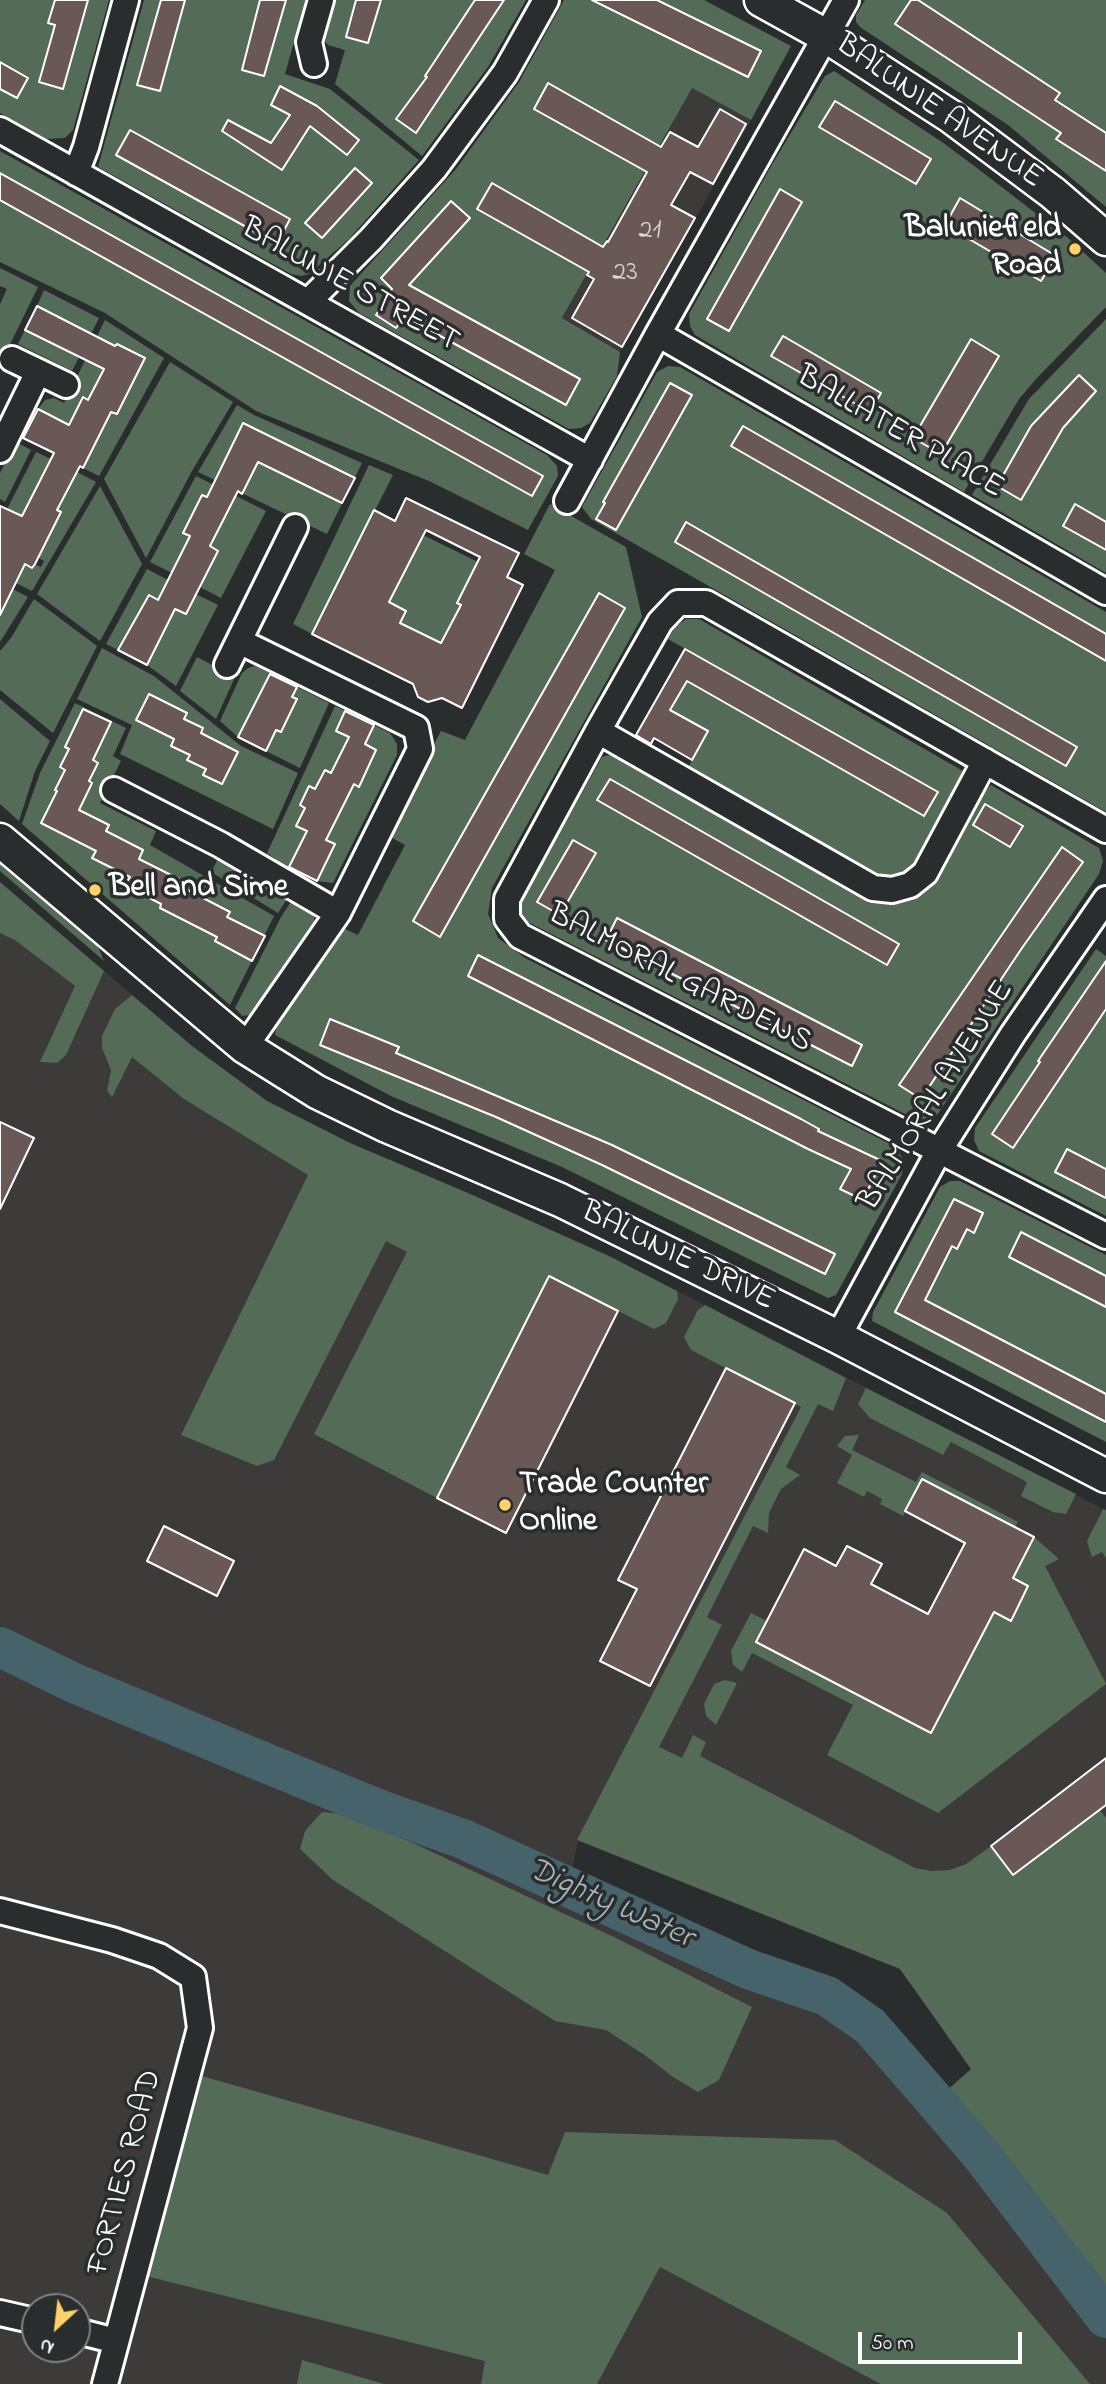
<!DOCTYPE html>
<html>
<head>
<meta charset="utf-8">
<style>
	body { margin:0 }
	#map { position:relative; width:1106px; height:2384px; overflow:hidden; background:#2a2d2e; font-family:"Indie Flower",sans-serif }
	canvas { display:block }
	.north { position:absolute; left:21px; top:2293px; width:70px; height:70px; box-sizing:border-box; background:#2a2d2e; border:2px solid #7f8182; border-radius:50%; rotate:207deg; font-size:19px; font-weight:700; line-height:28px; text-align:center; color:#fff }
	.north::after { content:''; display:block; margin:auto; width:24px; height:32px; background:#ffd166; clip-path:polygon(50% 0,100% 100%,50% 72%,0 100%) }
	.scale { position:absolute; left:858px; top:2332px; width:164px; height:32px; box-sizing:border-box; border:4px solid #fff; border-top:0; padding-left:9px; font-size:21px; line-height:24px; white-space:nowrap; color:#fff; -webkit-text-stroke:5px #2a2d2e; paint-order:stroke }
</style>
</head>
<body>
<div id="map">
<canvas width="1106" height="2384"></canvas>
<div class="north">N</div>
<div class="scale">50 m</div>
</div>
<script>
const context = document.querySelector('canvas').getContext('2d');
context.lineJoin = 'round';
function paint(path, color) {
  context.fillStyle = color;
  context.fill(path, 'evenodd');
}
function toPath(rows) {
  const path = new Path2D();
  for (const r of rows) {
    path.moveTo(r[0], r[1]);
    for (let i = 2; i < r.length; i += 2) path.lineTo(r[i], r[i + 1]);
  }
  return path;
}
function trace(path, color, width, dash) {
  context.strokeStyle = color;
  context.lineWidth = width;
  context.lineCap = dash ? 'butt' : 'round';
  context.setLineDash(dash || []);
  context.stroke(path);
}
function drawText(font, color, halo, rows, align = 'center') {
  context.font = font + ' "Indie Flower",sans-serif';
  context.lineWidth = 7;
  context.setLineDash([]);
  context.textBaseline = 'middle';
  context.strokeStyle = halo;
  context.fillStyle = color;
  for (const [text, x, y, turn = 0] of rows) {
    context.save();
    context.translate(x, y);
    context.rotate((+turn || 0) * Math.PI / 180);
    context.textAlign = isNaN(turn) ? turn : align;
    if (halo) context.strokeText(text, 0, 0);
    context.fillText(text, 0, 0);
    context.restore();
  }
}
const built = toPath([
	[692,87,751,120,620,352,562,319],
	[0,882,192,1046,267,1101,350,1143,468,1193,609,1256,1103,1509,1093,1528,1106,1552,1106,1964,971,2070,900,1969,578,1840,569,1887,748,1969,827,1996,870,2026,982,2157,1106,2318,1106,2384,0,2384],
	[35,2307,77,2307,77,2349,35,2349]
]);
const green = toPath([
	[0,0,109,0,73,130,65,138,47,139,0,113],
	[144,0,306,0,285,74,330,89,419,160,349,239,309,274,301,276,291,274,98,167],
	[336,0,526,0,488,67,422,156,335,84,345,50,328,45,324,41],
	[564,0,704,0,791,46,751,120,692,88,562,318,620,352,617,376,590,423,581,428,569,429,359,313,349,301,350,286,456,169,519,82],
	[865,0,1106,0,1106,207,1008,125,860,27,856,22,856,15],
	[834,71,942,142,977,168,1068,238,1106,273,1106,307,1037,378,1019,399,964,492,695,335,690,326,689,314,770,168,825,76],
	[0,151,547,455,557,466,558,476,528,530,429,481,256,411,105,313,0,262],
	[0,268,38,287,0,365,0,304,7,289,0,286],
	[44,290,99,318,91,334,37,306],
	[1106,319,1106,573,972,495,1029,399],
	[105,320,164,358,99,476,83,468,111,412,117,414,145,358,116,344,88,400,82,398,54,454,39,446,53,417,38,409,45,400,54,398,64,403],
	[25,330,79,357,72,371,18,344],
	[170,362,233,402,192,471,146,558,104,479],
	[668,366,680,367,1106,612,1106,812,591,519,582,507,657,372],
	[237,405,254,415,362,463,327,534,198,472],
	[16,442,31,450,5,502,0,499,0,473],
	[36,452,51,459,32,497,25,518,0,523],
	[369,465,393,475,312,634,293,624],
	[77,472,96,482,32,591,16,583,25,564,34,564,41,567,44,561,37,557,61,512,57,510],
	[196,476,266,511,221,598,200,587,218,551,209,546,229,509,203,495,183,532,190,536,172,573,150,562],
	[100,486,142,564,100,641,37,594],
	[550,504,626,547,642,617,492,888,488,914,498,938,525,958,894,1146,904,1160,902,1174,836,1295,828,1298,562,1167,393,1097,275,1035,277,1019,341,927,358,935,405,845,387,835,441,731,465,740,555,570,524,554],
	[423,535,478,562,457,603,461,605,441,643,400,623,406,611,385,600,402,577],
	[147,569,168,580,158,600,149,595,139,615,136,634,129,630,118,650,106,644],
	[11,588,28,597,0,642,0,615,3,609,1,608],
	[196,594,218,605,176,686,147,665,175,609],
	[34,599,97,646,53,733,0,690,0,651,11,638],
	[686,619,699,619,968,774,917,870,902,879,883,880,685,773,708,731,655,700,684,648,668,639,675,627],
	[102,648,154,676,241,746,298,773,273,829,120,754,132,725,77,699],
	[197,657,235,677,216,719,180,691],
	[255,666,329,703,300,768,238,737,220,721,242,673,248,668],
	[0,699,50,741,35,771,19,821,0,804],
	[75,703,126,728,113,756,121,761,100,803,156,831,150,845,274,916,230,1005,22,824,40,773],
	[335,706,390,733,397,744,397,755,333,883,317,881,288,868,267,853],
	[613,754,869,903,893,905,913,900,932,887,981,795,991,785,1099,848,1103,861,1099,874,937,1115,926,1120,915,1119,520,918,517,910,602,757],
	[0,857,94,937,104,961,0,871],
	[219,857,288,897,278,913,211,872],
	[0,882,104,971,66,1055,57,1063,40,1062,75,986,15,940,0,933],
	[292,900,308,909,314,916,315,925,259,1010,251,1015,242,1016,235,1008,281,917],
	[1096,949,1106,956,1106,1216,979,1151,974,1140,975,1128],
	[132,995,192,1046,267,1101,350,1143,468,1193,609,1256,677,1291,678,1299,666,1323,654,1329,549,1276,437,1498,314,1434,407,1252,386,1241,274,1460,257,1466,181,1435,308,1175,184,1099,132,1057,112,1097,107,1091,111,1070,102,1048,102,1036,115,1009],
	[950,1181,960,1181,1106,1255,1106,1442,872,1321,873,1312,940,1187],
	[705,1305,846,1378,833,1411,818,1404,786,1467,800,1475,781,1489,769,1513,768,1533,753,1526,707,1617,722,1625,659,1747,682,1758,693,1735,706,1742,700,1756,915,1868,932,1871,950,1870,966,1864,991,1846,1013,1875,1100,1810,1106,1818,1106,2318,983,2157,935,2101,971,2069,900,1969,577,1840,801,1407,691,1350,684,1337,698,1310],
	[866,1388,1076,1494,1066,1514,1053,1512,1021,1496,1027,1482,951,1442,943,1455,870,1418,858,1404],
	[859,1435,852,1450,916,1482,922,1472,1018,1522,1015,1527,923,1479,903,1516,880,1504,882,1499,867,1491,864,1497,837,1483,852,1455,837,1446,845,1436],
	[1103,1509,1106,1510,1106,1558,1102,1552,1092,1557,1087,1541],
	[1034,1537,1059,1559,1045,1566,1106,1684,938,1813,827,1755,853,1705,752,1653,742,1672,733,1665,731,1651,751,1613,767,1621,756,1642,931,1733],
	[725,1680,737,1683,716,1725,706,1716,704,1704,714,1684],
	[322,1812,341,1814,413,1843,616,1938,752,2007,719,2080,698,2092,673,2077,646,2056,606,2030,555,2021,333,1880,300,1849,305,1831],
	[188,2072,548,2175,565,2132,835,2140,947,2213,1090,2384,881,2384,660,2267,597,2384,481,2384,485,2361,134,2273],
	[302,2360,384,2384,297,2384]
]);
const river = toPath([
	[0,1647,74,1683,251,1757,378,1809,463,1839,748,1969,827,1996,870,2026,935,2101,983,2157,1106,2318]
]);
const building = toPath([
	[55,0,88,0,63,89,39,82,55,25,48,23,55,0],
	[161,0,185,0,160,91,137,85,161,0],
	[260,0,286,0,264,76,242,70,260,0],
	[356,0,381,0,368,43,346,37,356,0],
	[475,0,504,0,416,133,396,119,427,77,425,76,475,0],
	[592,0,657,0,761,51,748,77,592,0],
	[911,0,918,0,1060,93,1055,100,1106,133,1106,171,1056,139,1061,133,895,24,911,0],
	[0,62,28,78,17,98,0,89,0,62],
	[548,83,661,147,670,132,698,147,720,109,746,124,713,184,690,172,671,205,695,218,622,347,572,318,594,279,587,275,589,272,477,209,492,183,603,247,607,241,608,242,647,172,534,109,548,83],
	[280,86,317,106,359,140,347,155,310,126,282,170,222,131,228,120,271,143,290,115,271,105,280,86],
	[835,101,931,159,916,184,819,127,835,101],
	[130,130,290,219,277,244,116,155,130,130],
	[355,168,372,183,322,238,305,223,355,168],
	[0,173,543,476,532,496,0,200,0,173],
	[780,189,802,202,729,331,707,319,780,189],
	[960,198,1056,256,1041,281,945,225,960,198],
	[451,201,470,218,409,285,580,379,566,405,404,316,396,328,376,315,392,289,381,278,451,201],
	[37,306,115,346,117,344,145,358,117,414,111,412,83,468,80,466,57,510,61,512,35,564,32,568,25,564,0,615,0,506,22,516,54,453,23,438,38,409,69,425,83,397,88,400,104,369,25,330,37,306],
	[783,336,881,393,870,412,771,356,783,336],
	[971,339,999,356,941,454,913,438,971,339],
	[1079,375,1096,391,1063,428,1021,500,997,486,1031,426,1079,375],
	[670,383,692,395,616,530,596,519,605,503,603,502,670,383],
	[243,423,355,478,342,503,258,462,242,494,238,491,210,546,218,551,186,614,175,609,147,665,118,650,149,595,158,600,190,536,183,533,202,495,207,497,243,423],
	[743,426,1106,634,1106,661,731,446,743,426],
	[406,498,519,553,507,577,523,585,462,708,442,698,428,702,418,697,413,684,312,634,374,510,395,521,406,498],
	[426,530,480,557,457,603,461,605,441,643,400,623,406,611,389,602,426,530],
	[1075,504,1106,522,1106,550,1063,526,1075,504],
	[686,522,1077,747,1066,766,675,542,686,522],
	[599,593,625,608,440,937,413,921,599,593],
	[685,649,938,792,924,816,687,681,670,710,708,731,692,760,654,738,651,744,636,735,685,649],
	[270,674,297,687,292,697,297,699,281,732,276,730,266,751,238,737,270,674],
	[149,694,187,713,184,719,203,728,201,733,238,752,222,784,203,775,206,769,187,760,190,755,171,746,174,739,136,720,149,694],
	[83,709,111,722,93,760,98,763,89,781,92,783,79,810,109,825,106,831,143,850,139,859,183,881,180,886,230,912,227,917,265,936,252,961,215,941,217,937,160,908,161,904,125,885,130,877,92,858,96,851,41,823,57,791,55,790,65,770,60,767,69,749,65,747,83,709],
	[345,711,374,725,365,744,376,750,359,787,354,784,326,840,335,844,317,881,289,867,307,831,296,826,305,808,300,805,309,786,315,789,325,770,331,773,349,737,336,731,345,711],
	[610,779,899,944,887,965,597,800,610,779],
	[985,804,1023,826,1010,847,973,825,985,804],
	[573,840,596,853,560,915,537,902,573,840],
	[1062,847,1083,862,1022,948,921,1099,899,1085,1062,847],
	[617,918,862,1045,852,1066,606,940,617,918],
	[478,955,801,1119,819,1129,818,1131,882,1161,863,1200,840,1189,851,1169,808,1149,468,976,478,955],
	[1106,961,1106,1009,1013,1148,992,1134,1040,1062,1038,1061,1106,961],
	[330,1019,399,1047,396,1053,612,1145,835,1254,825,1274,602,1165,496,1117,320,1045,330,1019],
	[0,1122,34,1138,0,1209,0,1122],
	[1067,1149,1106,1169,1106,1198,1055,1172,1067,1149],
	[954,1199,983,1213,974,1233,967,1229,957,1249,952,1246,925,1300,1106,1394,1106,1422,895,1312,954,1199],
	[1021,1232,1106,1276,1106,1307,1009,1257,1021,1232],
	[549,1276,618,1311,506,1533,437,1498,549,1276],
	[726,1368,795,1403,650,1686,600,1661,637,1589,618,1580,726,1368],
	[922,1479,1034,1537,1013,1578,1028,1586,1011,1621,994,1612,931,1733,756,1642,804,1549,836,1566,847,1546,882,1564,871,1584,928,1614,965,1543,905,1511,922,1479],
	[164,1526,234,1561,217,1596,147,1561,164,1526],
	[1106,1758,1106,1805,1013,1875,991,1846,1106,1758]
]);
const minor = toPath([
	[314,64,309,42,321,0],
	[0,130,590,460],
	[76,173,86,147,126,0],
	[308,302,371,239,434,169,505,73,546,0],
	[658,334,1106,592],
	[12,359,66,385],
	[0,450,38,372],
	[567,501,658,334,846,0],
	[239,641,416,728,420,749,338,913,245,1047],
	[227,665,295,527],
	[598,731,873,888,892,890,910,885,925,873,985,761],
	[114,790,221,845,338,913],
	[1106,830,706,603,678,603,660,622,598,731,507,899,507,919,520,936,1106,1236],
	[838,1337,939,1151,1013,1034,1106,899],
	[0,1911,112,1940,159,1956,193,1977,200,2028,105,2384],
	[0,2313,35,2321],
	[77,2331,116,2341]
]);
const tertiary = toPath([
	[761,0,826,36,950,116,1053,193,1106,239],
	[0,840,245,1047,317,1092,387,1126,560,1200,838,1337,1106,1476]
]);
const markers = [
	[1075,249,7,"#ffd166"],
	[95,890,7,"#ffd166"],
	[505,1505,7,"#ffd166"]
];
const numberNames = [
	["21",650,232],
	["23",625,274]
];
const streetNames = [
	["BALUNIE AVENUE",938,113,35],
	["BALUNIE STREET",349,287,29],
	["BALLATER PLACE",899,434,30],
	["BALMORAL GARDENS",679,980,27],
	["BALMORAL AVENUE",938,1097,-58],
	["BALUNIE DRIVE",677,1258,26],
	["FORTIES ROAD",127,2173,-75]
];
const poiNames = [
	["Baluniefield",1061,231,"right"],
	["Road",1061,268,"right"],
	["Bell and Sime",109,890],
	["Trade Counter",519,1487],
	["Online",519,1524]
];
const waterNames = [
	["Dighty Water",610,1906,24]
];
paint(built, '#3d3a3a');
paint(green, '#546b57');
trace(river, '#46626a', 40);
paint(building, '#6a5857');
trace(building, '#fff', 2);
trace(minor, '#fff', 30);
trace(tertiary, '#fff', 37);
trace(minor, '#2a2d2e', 24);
trace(tertiary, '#2a2d2e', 32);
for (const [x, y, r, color] of markers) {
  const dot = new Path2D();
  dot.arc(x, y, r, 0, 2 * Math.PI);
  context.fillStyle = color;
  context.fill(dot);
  trace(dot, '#2a2d2e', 2.5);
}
drawText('28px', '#dad5d5', null, numberNames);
drawText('32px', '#fff', '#2a2d2e', streetNames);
drawText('bold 32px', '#fff', '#2a2d2e', poiNames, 'left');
drawText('italic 33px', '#acb8bc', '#2a2d2e', waterNames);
</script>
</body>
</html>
